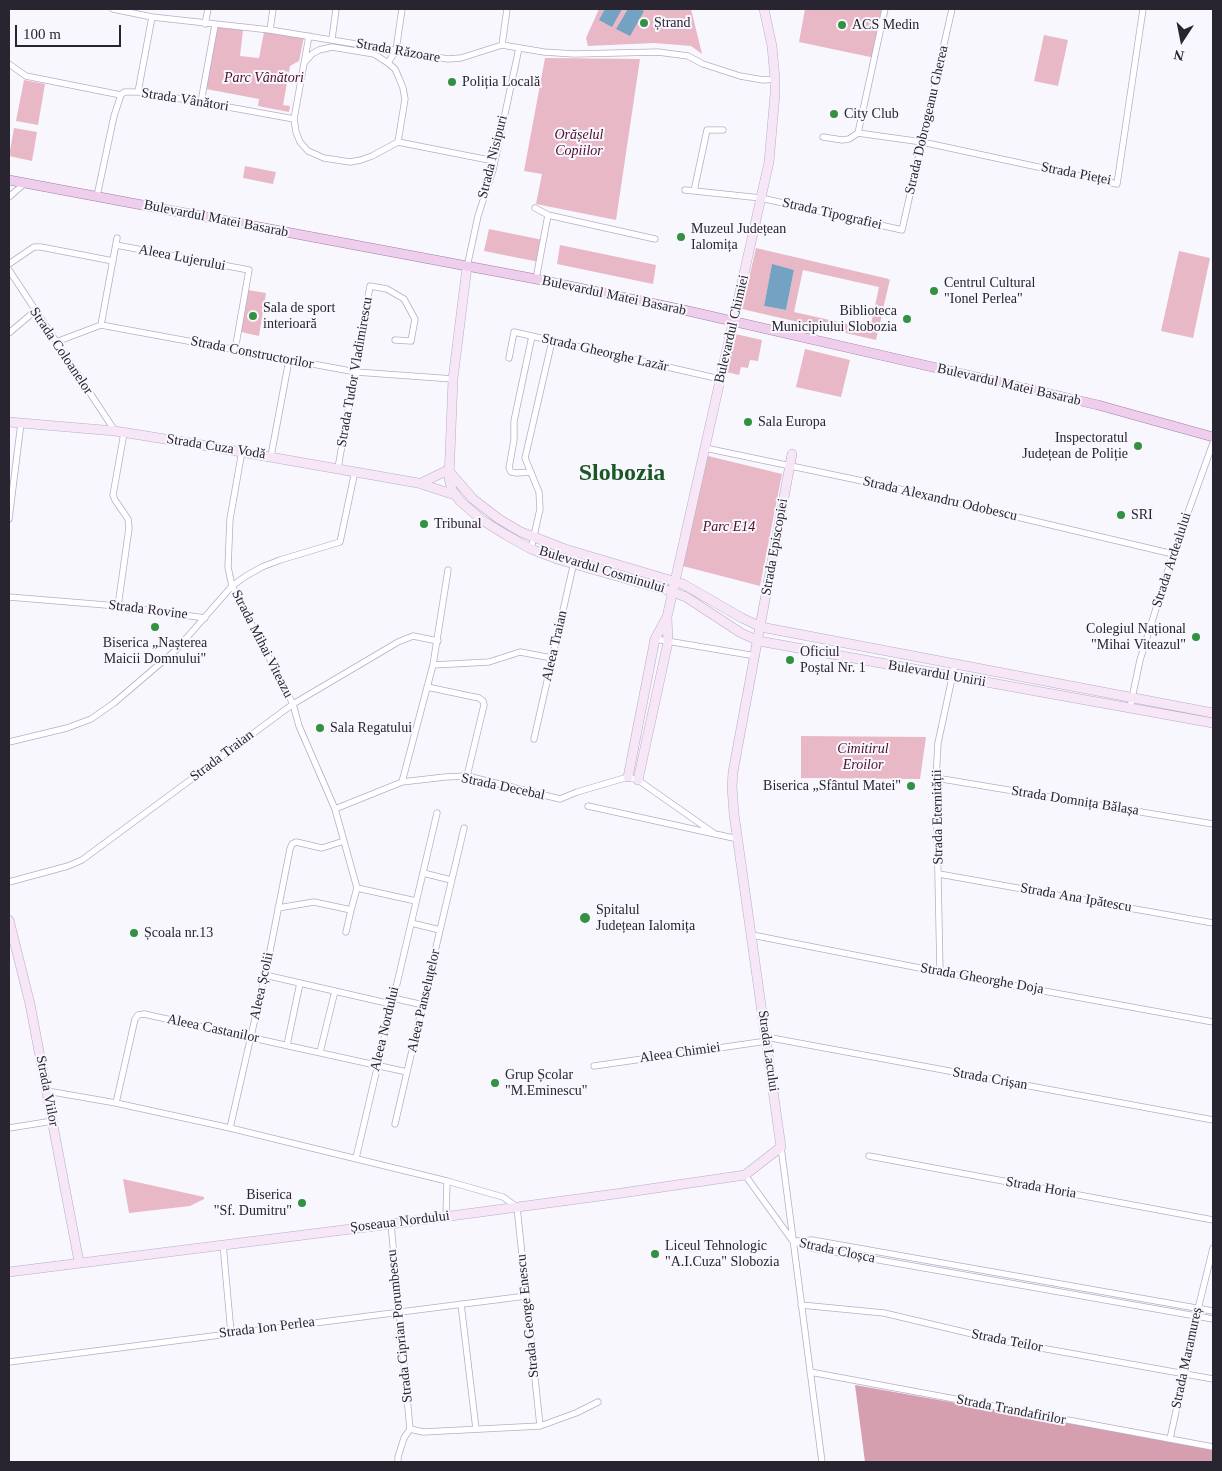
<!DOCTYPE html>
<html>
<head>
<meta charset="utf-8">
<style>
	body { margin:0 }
	#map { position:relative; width:1222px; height:1471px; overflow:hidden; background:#f8f7fd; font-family:"Times New Roman",serif }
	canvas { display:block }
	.frame { position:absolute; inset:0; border:10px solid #282430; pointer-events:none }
	.north { position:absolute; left:1157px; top:15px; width:50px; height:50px; -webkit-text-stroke:4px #f8f7fd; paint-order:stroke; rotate:191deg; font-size:14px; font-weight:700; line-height:20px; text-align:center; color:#282430 }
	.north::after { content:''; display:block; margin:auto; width:18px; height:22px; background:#282430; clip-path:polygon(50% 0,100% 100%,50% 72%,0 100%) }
	.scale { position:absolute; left:15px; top:25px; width:106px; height:22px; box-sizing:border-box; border:2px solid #282430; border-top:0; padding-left:6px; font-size:15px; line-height:18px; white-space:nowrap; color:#282430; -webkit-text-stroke:4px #f8f7fd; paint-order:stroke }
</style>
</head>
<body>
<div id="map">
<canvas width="1222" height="1471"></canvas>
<div class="frame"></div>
<div class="north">N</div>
<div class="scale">100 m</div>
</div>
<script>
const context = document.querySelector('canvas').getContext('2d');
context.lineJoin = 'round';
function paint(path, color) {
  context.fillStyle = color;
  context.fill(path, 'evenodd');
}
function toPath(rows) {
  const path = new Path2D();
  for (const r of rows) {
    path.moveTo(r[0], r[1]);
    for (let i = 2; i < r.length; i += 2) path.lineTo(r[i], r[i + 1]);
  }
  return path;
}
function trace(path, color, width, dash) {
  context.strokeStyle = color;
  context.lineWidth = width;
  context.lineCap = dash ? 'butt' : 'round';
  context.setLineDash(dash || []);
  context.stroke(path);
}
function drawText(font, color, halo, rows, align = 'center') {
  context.font = font + ' "Times New Roman",serif';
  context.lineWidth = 4;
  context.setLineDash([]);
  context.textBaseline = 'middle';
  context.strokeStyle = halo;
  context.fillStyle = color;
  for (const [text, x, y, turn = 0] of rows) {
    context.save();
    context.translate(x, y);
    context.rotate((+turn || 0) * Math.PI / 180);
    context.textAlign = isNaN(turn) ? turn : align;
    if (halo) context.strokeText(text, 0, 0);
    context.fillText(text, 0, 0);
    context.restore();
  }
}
const green = toPath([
	[599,9,691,9,702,54,691,46,654,43,588,46,586,38],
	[805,9,885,9,875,58,799,42],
	[217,26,243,30,240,56,259,58,264,32,304,37,299,61,290,66,283,105,290,106,289,112,258,106,259,99,206,89],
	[1044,35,1068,40,1058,86,1034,81],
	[545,58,640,59,616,220,536,204,542,174,524,171],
	[24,80,45,84,38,125,16,121],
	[14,128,37,132,32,161,9,156],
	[245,166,276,172,273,184,243,178],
	[489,229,543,240,539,262,484,251],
	[560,245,656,265,653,284,557,264],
	[756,248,889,279,887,281,890,279,876,340,742,309],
	[772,265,794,270,786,310,764,306],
	[803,270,879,287,870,329,794,312],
	[1179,251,1210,258,1193,338,1161,331],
	[248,290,266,293,259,336,241,332],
	[731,333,762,340,758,361,750,360,748,368,741,367,739,375,722,371],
	[805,349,850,360,841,397,796,387],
	[704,455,782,474,760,586,679,565],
	[801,736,926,737,920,779,801,778],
	[123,1179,204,1197,204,1199,190,1206,129,1213]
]);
const forest = toPath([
	[855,1385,1213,1449,1213,1462,865,1462]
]);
const water = toPath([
	[605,9,622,9,612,27,599,20],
	[628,9,639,9,644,11,630,36,616,29],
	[772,264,794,270,786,310,764,306]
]);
const street = toPath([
	[113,9,152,17,270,30,448,59,461,58,502,45,544,52,574,54,658,52,688,56,703,64,740,76,763,80,775,79],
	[205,24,208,9],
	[270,30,273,9],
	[332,39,336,9],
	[502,45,507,9],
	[305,62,312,54,319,50,332,47,374,54,388,63,395,69,399,78,403,88,405,99,398,142,372,156,361,160,350,162,324,158,308,151,300,142,296,132,294,119,309,36],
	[388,63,396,50,402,9],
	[9,64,26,76,121,95],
	[138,92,152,17],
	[201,102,215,25],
	[858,133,922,142,1117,184,1143,9],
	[823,137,842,140,849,139,858,133,885,9],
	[398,142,494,161],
	[685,190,761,198,902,230,952,9],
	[694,191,707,130,723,130],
	[97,196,114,116,121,95,124,92,138,92,195,101,294,119],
	[9,197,25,183],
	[535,208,548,215],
	[116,245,249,270,235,350],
	[9,264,28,251,34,247,41,247,113,261],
	[467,267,478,216,493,170,519,48],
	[9,270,115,431],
	[536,279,548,215,655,239],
	[101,325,117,238],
	[9,333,35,311],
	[56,342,101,325,356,372,453,379],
	[509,358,514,332,720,379],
	[705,448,891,487,1173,554],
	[242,451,230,519,228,567,232,586,293,704,299,726,335,809,357,888,351,910,314,902,278,908],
	[271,456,289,360],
	[338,468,370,286,387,289,404,299,415,319,411,341,395,340],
	[531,472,517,473,511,472,509,468,514,440,514,421,532,336],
	[9,519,21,423],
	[531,549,540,509,539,492,525,458,552,341],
	[9,597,118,606,205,618],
	[118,606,129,528,128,519,115,500,113,495,124,433],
	[655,639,756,656],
	[433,665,489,662,520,652,552,658],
	[427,687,479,698,483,701,484,705,467,776],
	[1130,708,1140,660,1173,554,1213,443],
	[534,739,576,553],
	[9,742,67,728,91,719,114,703,176,650,232,586,246,576,262,567,280,560,340,542,355,471],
	[936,778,1213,824],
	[402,782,433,665,448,570],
	[588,806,738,839],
	[335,809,402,782,445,777,467,776,560,799,577,792,628,777,638,780,715,834],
	[423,873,451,880],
	[939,874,1213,923],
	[9,882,68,866,82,860,293,704,398,642,413,636,438,641],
	[357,888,416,901],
	[411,923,440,930,464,828],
	[346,932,351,910],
	[752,935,940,972,1213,1022],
	[940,972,936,778,938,743,955,664],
	[265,975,391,1004],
	[393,998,423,1005],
	[766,1037,1213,1120],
	[287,1045,300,983],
	[320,1052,335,991],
	[594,1066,767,1041],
	[47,1091,116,1103,230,1128,447,1181,503,1197,517,1207,540,1426],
	[116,1103,135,1019,138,1015,144,1014,407,1072,440,930],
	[395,1124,407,1072],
	[9,1128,53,1121],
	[230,1128,267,966,290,849,292,844,296,842,322,848,344,841],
	[781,1147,822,1462],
	[869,1156,1213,1220],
	[356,1158,437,813],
	[745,1175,792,1240],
	[446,1217,447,1181],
	[391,1224,410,1429],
	[793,1241,811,1248,1213,1319],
	[797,1241,812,1240,1213,1311],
	[223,1244,231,1333],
	[461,1304,476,1429],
	[801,1305,884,1313,1002,1341,1213,1379],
	[9,1362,526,1296],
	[810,1372,1213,1447],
	[410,1429,423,1432,540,1426,576,1413,598,1402],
	[1170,1439,1198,1309,1213,1248],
	[398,1462,398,1457,404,1438,410,1429]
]);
const secondary = toPath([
	[467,267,453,379,449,478,452,490,460,501,482,520,506,535,531,549,560,560,673,592,686,597,741,633,759,641,1213,723],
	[9,422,115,431,196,444,418,483,455,495],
	[448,470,473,499,499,519,521,532,565,549,683,584,742,618,761,627,1213,713],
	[421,483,448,470],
	[628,777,655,639,667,617],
	[638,780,668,642,667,617,769,162,775,94,775,79,772,46,764,9],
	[9,920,30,1004,79,1262],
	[9,1272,391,1224,615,1194,745,1175,781,1147,734,814,732,787,733,772,792,454]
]);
const primary = toPath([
	[9,180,536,279,684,310,1098,405,1213,437]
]);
const markers = [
	[644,23,5,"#329143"],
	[842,25,5,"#329143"],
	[452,82,5,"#329143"],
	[834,114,5,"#329143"],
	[681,237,5,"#329143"],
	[934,291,5,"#329143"],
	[253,316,5,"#329143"],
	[907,319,5,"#329143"],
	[748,422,5,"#329143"],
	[1138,446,5,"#329143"],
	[1121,515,5,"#329143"],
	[424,524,5,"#329143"],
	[155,627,5,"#329143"],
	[1196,637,5,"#329143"],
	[790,660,5,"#329143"],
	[320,728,5,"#329143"],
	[911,786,5,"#329143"],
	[585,918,6,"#329143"],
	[134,933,5,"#329143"],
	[495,1083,5,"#329143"],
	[302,1203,5,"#329143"],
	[655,1254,5,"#329143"]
];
const poiNames = [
	["Ștrand",654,23],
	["ACS Medin",852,25],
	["Poliția Locală",462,82],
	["City Club",844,114],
	["Muzeul Județean",691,229],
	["Ialomița",691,245],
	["Centrul Cultural",944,283],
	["\"Ionel Perlea\"",944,299],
	["Sala de sport",263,308],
	["interioară",263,324],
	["Biblioteca",897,311,"right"],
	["Municipiului Slobozia",897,327,"right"],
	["Sala Europa",758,422],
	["Inspectoratul",1128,438,"right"],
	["Județean de Poliție",1128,454,"right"],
	["SRI",1131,515],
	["Tribunal",434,524],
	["Colegiul Național",1186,629,"right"],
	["\"Mihai Viteazul\"",1186,645,"right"],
	["Biserica „Nașterea",155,643,"center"],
	["Maicii Domnului\"",155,659,"center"],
	["Oficiul",800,652],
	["Poștal Nr. 1",800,668],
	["Sala Regatului",330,728],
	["Biserica „Sfântul Matei\"",901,786,"right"],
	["Spitalul",596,910],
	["Județean Ialomița",596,926],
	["Școala nr.13",144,933],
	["Grup Școlar",505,1075],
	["\"M.Eminescu\"",505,1091],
	["Biserica",292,1195,"right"],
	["\"Sf. Dumitru\"",292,1211,"right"],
	["Liceul Tehnologic",665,1246],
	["\"A.I.Cuza\" Slobozia",665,1262]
];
const streetNames = [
	["Strada Răzoare",398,51,10],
	["Strada Vânători",185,100,9],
	["Strada Dobrogeanu Gherea",927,120,-77],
	["Strada Nisipuri",493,157,-76],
	["Strada Pieței",1076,174,11],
	["Strada Tipografiei",832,214,13],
	["Bulevardul Matei Basarab",216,219,11],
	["Aleea Lujerului",182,258,11],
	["Bulevardul Matei Basarab",614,296,12],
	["Bulevardul Chimiei",732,329,-77],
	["Strada Coloanelor",61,351,56],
	["Strada Constructorilor",252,353,11],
	["Strada Gheorghe Lazăr",605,353,13],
	["Strada Tudor Vladimirescu",355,372,-80],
	["Bulevardul Matei Basarab",1009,385,13],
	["Strada Cuza Vodă",216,447,9],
	["Strada Alexandru Odobescu",940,499,13],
	["Strada Episcopiei",775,547,-80],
	["Strada Ardealului",1172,560,-72],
	["Bulevardul Cosminului",602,570,17],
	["Strada Rovine",148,610,7],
	["Strada Mihai Viteazu",262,644,63],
	["Aleea Traian",555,646,-77],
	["Bulevardul Unirii",937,674,10],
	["Strada Traian",222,756,-37],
	["Strada Decebal",503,787,12],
	["Strada Domnița Bălașa",1075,801,9],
	["Strada Eternității",938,817,-91],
	["Strada Ana Ipătescu",1076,898,10],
	["Strada Gheorghe Doja",982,979,10],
	["Aleea Școlii",262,986,-78],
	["Aleea Panseluțelor",424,1001,-77],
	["Aleea Castanilor",213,1029,12],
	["Aleea Nordului",385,1029,-77],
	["Strada Lacului",768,1051,82],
	["Aleea Chimiei",680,1053,-8],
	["Strada Crișan",990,1079,10],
	["Strada Viilor",47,1091,79],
	["Strada Horia",1041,1188,10],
	["Șoseaua Nordului",400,1222,-7],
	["Strada Cloșca",837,1251,12],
	["Strada George Enescu",528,1316,-96],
	["Strada Ciprian Porumbescu",400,1326,-96],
	["Strada Ion Perlea",267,1328,-7],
	["Strada Teilor",1007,1341,11],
	["Strada Maramureș",1187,1358,-78],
	["Strada Trandafirilor",1011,1410,11]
];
const parkNames = [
	["Parc Vânători",264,78],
	["Orășelul",579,135],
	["Copiilor",579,151],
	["Parc E14",729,527],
	["Cimitirul",863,749],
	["Eroilor",863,765]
];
const townNames = [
	["Slobozia",622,474]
];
paint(green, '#e8b8c6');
paint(forest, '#d69fb0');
paint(water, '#73a2c2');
trace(street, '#b6adcb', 7);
trace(secondary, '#b6adcb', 10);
trace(primary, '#a27da3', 10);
trace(street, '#fff', 5.5);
trace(secondary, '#f7e6f6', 9);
trace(primary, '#efceed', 9);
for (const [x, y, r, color] of markers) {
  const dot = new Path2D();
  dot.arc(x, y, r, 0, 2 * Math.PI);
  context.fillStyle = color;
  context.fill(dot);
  trace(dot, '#f8f7fd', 2);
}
drawText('14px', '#282430', '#f8f7fd', poiNames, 'left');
drawText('14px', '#282430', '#f8f7fd', streetNames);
drawText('italic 14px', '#4f0e2a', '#f8f7fd', parkNames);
drawText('bold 24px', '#1b5726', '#f8f7fd', townNames);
</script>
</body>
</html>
